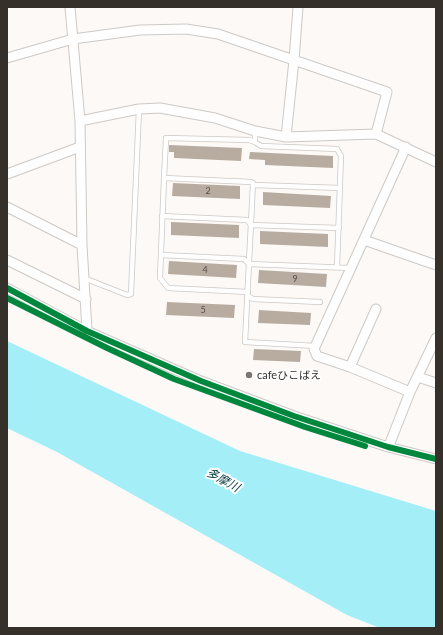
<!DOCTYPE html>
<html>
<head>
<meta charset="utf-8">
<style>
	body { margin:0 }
	#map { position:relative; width:443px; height:635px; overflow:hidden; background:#fcf9f7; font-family:Lato,sans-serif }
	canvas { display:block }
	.frame { position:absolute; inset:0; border:8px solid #36302b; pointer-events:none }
</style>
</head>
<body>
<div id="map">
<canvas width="443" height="635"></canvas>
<div class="frame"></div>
</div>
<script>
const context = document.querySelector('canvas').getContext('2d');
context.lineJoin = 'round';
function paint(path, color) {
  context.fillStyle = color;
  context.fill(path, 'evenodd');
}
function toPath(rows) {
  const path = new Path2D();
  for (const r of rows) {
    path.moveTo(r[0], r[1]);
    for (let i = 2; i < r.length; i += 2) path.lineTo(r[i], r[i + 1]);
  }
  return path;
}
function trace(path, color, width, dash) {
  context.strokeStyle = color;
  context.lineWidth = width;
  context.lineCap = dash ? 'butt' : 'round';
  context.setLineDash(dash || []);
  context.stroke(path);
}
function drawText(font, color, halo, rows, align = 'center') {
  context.font = font + ' Lato,"Noto Sans JP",sans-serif';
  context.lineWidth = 4;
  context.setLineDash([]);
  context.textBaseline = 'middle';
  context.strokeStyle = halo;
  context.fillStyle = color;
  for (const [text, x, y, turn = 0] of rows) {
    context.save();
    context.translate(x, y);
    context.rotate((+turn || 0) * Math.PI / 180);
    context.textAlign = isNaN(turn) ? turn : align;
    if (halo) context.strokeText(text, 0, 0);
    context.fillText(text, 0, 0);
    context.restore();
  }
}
const water = toPath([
	[7,341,240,451,436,511,436,628,380,628,347,615,57,452,7,428]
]);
const building = toPath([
	[169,145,242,148,241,161,174,158,174,152,169,152],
	[250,152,333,156,333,168,265,165,265,160,249,159],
	[173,183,240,186,240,199,172,196],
	[263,192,331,196,330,208,263,205],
	[171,222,239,225,239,238,171,235],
	[260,231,328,234,328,247,260,244],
	[169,261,237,265,236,278,168,274],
	[259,270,327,274,326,287,258,283],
	[167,302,235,305,234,318,166,315],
	[259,310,311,313,310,325,258,323],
	[254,349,301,351,300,362,253,360]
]);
const lane = toPath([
	[255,142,261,146,337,149,341,156,337,267],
	[164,178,251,182,255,185,340,188],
	[253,183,245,342,316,346],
	[162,216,247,220,251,225,339,228],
	[161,255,244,259,249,264,351,268],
	[84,278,127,295,131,294,139,109],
	[248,292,168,288,160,278,164,178,166,138,249,140,255,142,255,131],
	[248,296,253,299,320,302]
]);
const street = toPath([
	[70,7,80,121,82,245,87,331],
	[7,58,73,39,140,30,186,29,218,34,387,92,376,134],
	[80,121,139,109,160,108,215,118,255,131,286,137,376,134,436,162],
	[286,137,294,60,298,7],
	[406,147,314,349,317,356,350,367,410,392],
	[7,174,80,147],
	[7,207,82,245],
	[364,240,436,265],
	[7,260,86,299],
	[7,288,87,331,201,381,294,416,388,447,436,459],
	[350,367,376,309],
	[418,377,436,383],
	[390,443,410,392,436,338]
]);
const cycleway = toPath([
	[7,288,87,331,201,381,294,416,388,447,436,459],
	[7,298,107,348,174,379,305,427,365,446]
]);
const markers = [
	[249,375,4,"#7b7672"]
];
const numberNames = [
	["2",208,191],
	["4",205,270],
	["9",295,279],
	["5",203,310]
];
const poiNames = [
	["cafeひこばえ",257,375]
];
const waterNames = [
	["多摩川",223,480,29]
];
paint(water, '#a4eef7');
paint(building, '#b8aca0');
trace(lane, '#cdc9c5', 6);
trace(street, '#cdc9c5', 11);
trace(lane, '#fffefe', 4.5);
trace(street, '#fffefe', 9);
trace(cycleway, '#00873e', 6);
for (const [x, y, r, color] of markers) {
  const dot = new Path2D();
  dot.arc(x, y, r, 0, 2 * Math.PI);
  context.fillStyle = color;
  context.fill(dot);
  trace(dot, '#fff', 1.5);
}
drawText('9px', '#564f48', null, numberNames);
drawText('11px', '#36302b', '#fff', poiNames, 'left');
drawText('italic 12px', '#063b41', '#fff', waterNames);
</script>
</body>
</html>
